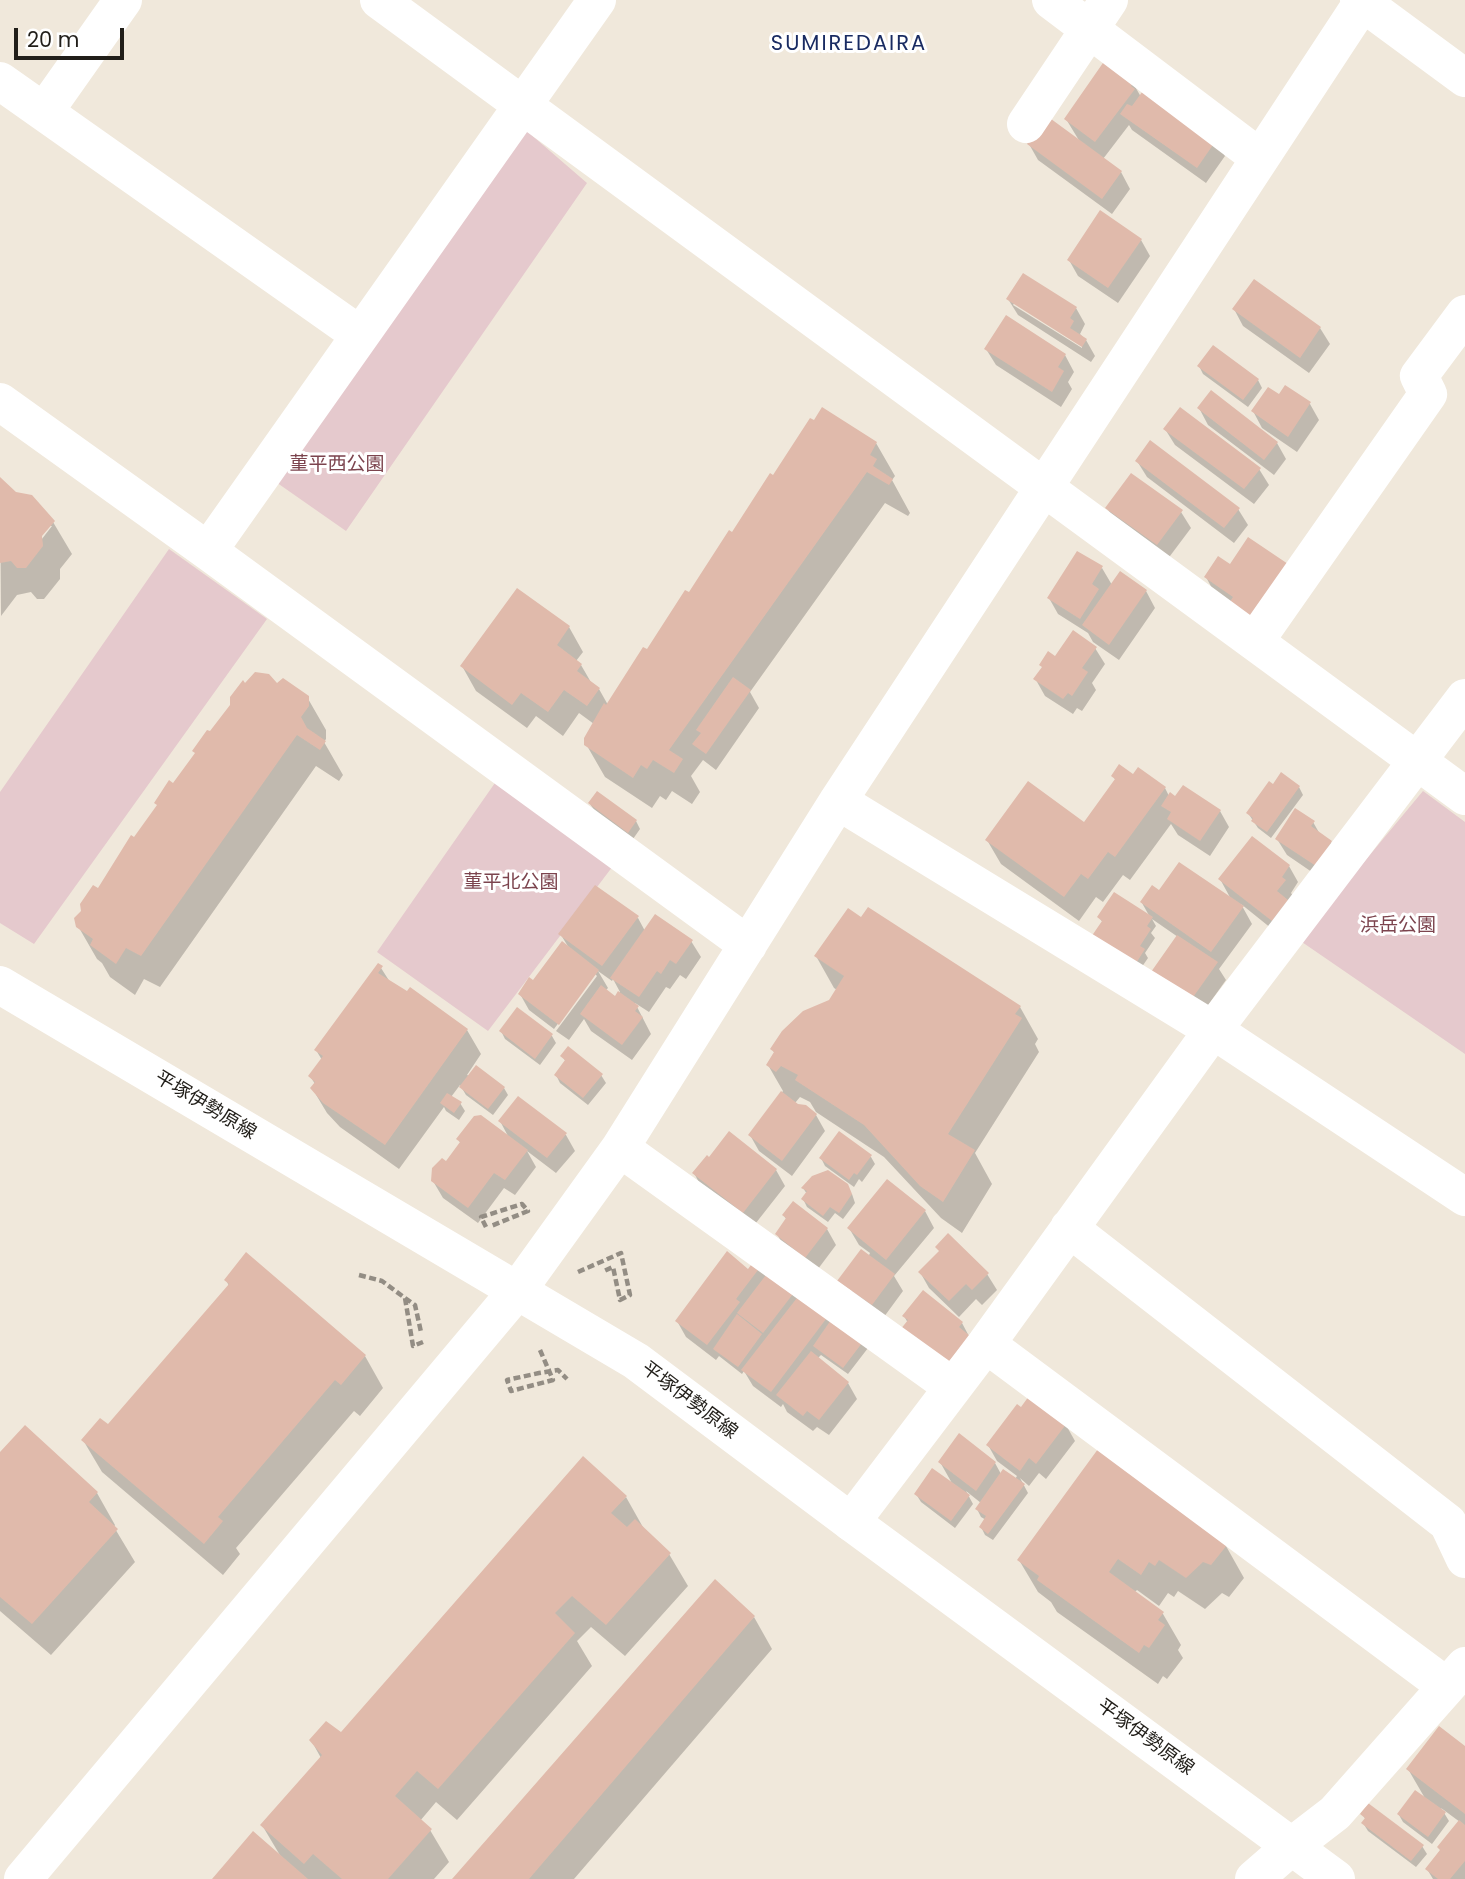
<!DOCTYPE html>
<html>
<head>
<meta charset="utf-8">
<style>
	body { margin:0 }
	#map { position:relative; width:1465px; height:1879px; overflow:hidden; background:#f0e8db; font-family:Poppins,sans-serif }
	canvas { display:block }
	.scale { position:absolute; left:14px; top:28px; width:110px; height:32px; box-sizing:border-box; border:4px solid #211e19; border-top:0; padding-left:9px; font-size:21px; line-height:24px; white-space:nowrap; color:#211e19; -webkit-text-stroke:5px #fff; paint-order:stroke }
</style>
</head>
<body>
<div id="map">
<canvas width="1465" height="1879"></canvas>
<div class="scale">20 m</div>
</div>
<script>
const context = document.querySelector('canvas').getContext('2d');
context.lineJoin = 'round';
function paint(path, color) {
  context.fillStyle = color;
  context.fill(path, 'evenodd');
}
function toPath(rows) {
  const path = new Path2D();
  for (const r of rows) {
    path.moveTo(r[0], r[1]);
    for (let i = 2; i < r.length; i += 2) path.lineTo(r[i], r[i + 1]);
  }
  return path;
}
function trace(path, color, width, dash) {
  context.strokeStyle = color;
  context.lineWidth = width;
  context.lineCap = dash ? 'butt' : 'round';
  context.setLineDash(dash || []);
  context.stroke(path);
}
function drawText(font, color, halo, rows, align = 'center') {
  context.font = font + ' Poppins,"Noto Sans JP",sans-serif';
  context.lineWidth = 6;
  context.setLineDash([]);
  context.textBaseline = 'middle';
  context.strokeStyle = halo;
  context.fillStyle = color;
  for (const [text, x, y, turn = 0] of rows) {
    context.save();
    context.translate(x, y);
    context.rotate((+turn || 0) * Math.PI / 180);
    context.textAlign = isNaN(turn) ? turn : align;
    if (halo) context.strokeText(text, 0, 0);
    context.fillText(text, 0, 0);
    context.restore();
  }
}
const green = toPath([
	[521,126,587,183,346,531,273,480],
	[169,549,267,619,34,944,0,923,0,792],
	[497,780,616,862,488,1031,377,952],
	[1423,791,1465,822,1465,1054,1299,940]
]);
const shadow = toPath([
	[1133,83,1141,97,1216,140,1225,156,1206,183,1132,130,1129,125,1103,159,1121,172,1130,189,1112,214,1038,160,1029,144,1080,142,1066,119],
	[1141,240,1150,256,1118,303,1078,276,1069,260],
	[1008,299,1076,308,1085,324,1080,334,1086,340,1095,356,1091,362,1018,315],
	[1015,302,1082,344,1082,348,1013,305],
	[1234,309,1320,328,1330,344,1309,373,1243,326],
	[986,349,1065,355,1074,372,1068,382,1072,389,1061,407,996,365],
	[1199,366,1258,380,1262,388,1248,407,1203,374],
	[1279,397,1310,404,1319,420,1297,452,1262,428,1253,411],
	[1199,408,1277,443,1286,459,1274,475,1208,425],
	[1165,429,1259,469,1269,485,1254,504,1175,445],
	[876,443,895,476,892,480,910,513,908,516,885,503,750,692,759,708,716,770,703,760,691,776,700,792,692,804,672,791,666,800,660,796,652,808,605,777,586,744,594,724,579,713,563,736,536,716,527,728,476,691,462,666,569,627,583,652,576,661,581,665,592,684,599,689,608,705,773,478],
	[1137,461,1238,509,1248,525,1234,543,1147,477],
	[0,480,53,522,72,554,60,569,60,579,44,599,37,599,31,592,17,595,1,616],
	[48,526,52,526,38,544,35,542],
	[1107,508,1181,512,1191,528,1167,560,1117,524],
	[1231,567,1265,635,1215,594,1206,577],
	[1102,568,1112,585,1146,591,1155,608,1119,660,1093,642,1088,633,1058,614,1049,598],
	[1095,648,1105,664,1092,683,1096,690,1082,711,1077,708,1073,714,1045,696,1036,680],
	[277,686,307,697,326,730,326,739,324,742,343,775,339,781,316,766,160,987,144,979,135,995,110,977,102,963,97,959,78,926,98,890,210,733],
	[1113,776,1133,777,1165,788,1169,796,1220,811,1229,827,1210,856,1178,835,1171,824,1130,880,1123,875,1103,902,1096,897,1079,921,1001,864,987,840,1085,824,1116,781],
	[1299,787,1303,795,1271,838,1258,828,1248,813],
	[590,804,636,821,640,829,633,839,595,811],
	[1313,822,1321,836,1331,842,1341,858,1325,881,1287,855,1277,839],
	[1289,866,1298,882,1291,893,1294,897,1282,937,1241,904,1252,924,1219,969,1226,980,1201,1015,1163,988,1178,937,1152,919,1156,926,1151,933,1155,938,1145,953,1148,958,1137,974,1099,917,1151,919,1142,903,1159,893,1232,901,1220,879],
	[638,918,645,931,691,941,701,957,686,979,680,975,670,989,666,987,649,1012,635,1003,651,1034,632,1060,591,1031,584,1019,569,1040,556,1031,597,976,595,974,554,1029,529,1010,520,994,569,948,561,935],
	[598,971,612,981,613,979,620,992,615,998,605,991,608,988],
	[816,956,1020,1007,1038,1039,1035,1044,1039,1052,975,1153,992,1184,962,1233,941,1218,884,1157,816,1112,810,1102,800,1097,795,1103,816,1115,825,1131,792,1176,759,1151,750,1135,783,1091,768,1065,775,1054,772,1049,830,1001,837,990,834,988],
	[381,968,390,982,467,1030,481,1054,467,1075,504,1088,508,1095,493,1115,466,1095,460,1085,451,1097,460,1103,465,1111,459,1120,446,1111,444,1107,399,1169,340,1127,327,1113,312,1088,315,1084,310,1076,322,1060,316,1050],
	[501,1031,552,1036,556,1043,540,1065,505,1039],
	[562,1056,601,1075,606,1083,588,1105,560,1083,556,1075,566,1062],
	[500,1121,566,1135,575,1151,556,1173,527,1151,536,1167,515,1195,504,1188,478,1223,443,1198,433,1181,461,1144,458,1139,509,1138],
	[871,1157,875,1164,862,1182,859,1179,854,1187,825,1166,821,1158],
	[776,1170,785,1186,752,1228,703,1190,694,1173],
	[803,1188,852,1194,855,1203,843,1219,835,1213,828,1222,807,1207,803,1199,807,1194],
	[925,1211,934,1228,894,1276,903,1291,881,1321,849,1297,870,1253,859,1245,849,1228],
	[784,1216,827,1229,836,1245,815,1273,786,1250,777,1234,787,1220],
	[246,1255,365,1356,383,1388,360,1416,354,1411,236,1548,240,1554,223,1575,102,1472,83,1440,108,1426,229,1286,226,1280],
	[760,1267,766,1277,769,1273,868,1348,848,1374,821,1355,817,1359,848,1383,857,1399,829,1435,817,1427,813,1431,787,1412,783,1404,781,1407,753,1386,744,1371,742,1374,719,1356,716,1360,686,1337,677,1321,749,1271],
	[920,1272,987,1274,997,1290,982,1305,976,1299,959,1317,929,1288],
	[904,1316,962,1323,971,1340,908,1323],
	[1066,1425,1075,1441,1046,1479,1039,1473,1029,1486,1020,1478,1028,1493,993,1540,985,1535,981,1527,986,1520,981,1517,977,1509,981,1503,966,1491,973,1504,955,1528,921,1502,916,1494,953,1485,940,1462,995,1463,1001,1474,1015,1479,1017,1476,997,1461,988,1445],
	[0,1455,97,1493,115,1525,114,1527,135,1562,51,1655,0,1611],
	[626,1497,644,1529,669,1554,688,1586,625,1656,591,1627,577,1641,592,1666,457,1820,436,1802,420,1821,430,1830,449,1862,434,1879,214,1879,281,1857,262,1825,321,1758,311,1740,342,1735],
	[1226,1546,1244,1578,1229,1597,1222,1593,1205,1609,1178,1591,1174,1597,1168,1593,1159,1606,1137,1590,1134,1593,1163,1614,1181,1645,1178,1650,1183,1658,1167,1679,1163,1676,1158,1684,1057,1612,1051,1602,1038,1592,1019,1560],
	[754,1617,772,1649,574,1879,454,1879],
	[1465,1748,1465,1879,1433,1879,1427,1869,1460,1822,1441,1808,1449,1821,1432,1844,1403,1822,1399,1815,1426,1800,1408,1769],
	[1362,1814,1422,1846,1427,1854,1416,1867,1368,1831,1363,1823,1366,1820]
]);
const building = toPath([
	[1105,60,1134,82,1131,86,1135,89,1095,142,1064,119],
	[1145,88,1217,139,1197,168,1120,114,1127,104,1132,106],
	[1047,116,1122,171,1102,199,1027,144],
	[1100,210,1142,239,1108,288,1067,260],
	[1023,273,1077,307,1070,318,1074,321,1070,328,1087,339,1082,347,1006,299],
	[1254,279,1321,327,1300,358,1232,309],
	[1006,315,1066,354,1058,367,1064,371,1052,392,984,349],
	[1213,345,1259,379,1243,400,1197,366],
	[1285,385,1311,402,1288,437,1251,411,1268,387,1279,394],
	[1211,390,1278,442,1264,460,1197,408],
	[822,407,877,442,870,455,877,459,873,466,893,479,889,485,867,472,669,750,683,759,674,773,653,760,647,769,641,765,633,778,584,745,584,738,604,703,606,705,643,647,647,649,685,590,689,592,729,530,732,532,770,473,773,475,810,418,814,420],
	[1180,407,1261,468,1244,489,1163,429],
	[1150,440,1240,508,1224,528,1135,461],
	[1131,473,1183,510,1157,545,1105,508],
	[0,477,16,492,32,495,55,521,42,536,43,546,26,568,17,568,11,561,0,563],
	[1248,537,1291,566,1255,620,1229,603,1233,597,1204,577,1218,556,1230,564],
	[1077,551,1103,566,1092,584,1099,589,1080,619,1047,598],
	[1120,571,1147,590,1109,645,1082,625],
	[517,588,570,626,557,645,582,664,577,671,600,688,587,706,564,690,548,712,521,693,512,705,460,666],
	[1073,630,1097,647,1082,668,1088,672,1072,696,1068,693,1063,699,1033,679,1042,667,1039,665,1048,651,1055,656],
	[255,672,269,674,277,683,283,678,309,696,309,706,301,717,307,728,326,741,320,750,297,735,141,956,126,948,116,964,90,945,93,939,76,927,74,918,81,911,80,904,93,885,98,888,131,835,134,837,157,805,154,803,169,780,173,783,195,753,192,751,207,730,210,731,230,705,230,697,243,680,245,683],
	[733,677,751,690,706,754,692,744,701,733,696,730],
	[1119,764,1133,774,1138,767,1166,787,1115,857,1108,852,1088,879,1081,874,1064,897,985,840,1028,781,1084,822,1115,779,1111,776],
	[1281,772,1300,786,1267,832,1251,821,1253,818,1246,813,1269,781,1273,784],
	[1183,785,1221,810,1200,841,1167,819,1171,812,1161,806,1170,792,1175,796],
	[597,791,637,820,628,833,588,803],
	[1295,808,1315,821,1311,826,1332,841,1316,866,1275,839],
	[1252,836,1290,865,1282,877,1286,880,1277,891,1288,900,1272,921,1218,879],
	[1179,862,1244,906,1211,952,1140,902,1152,885,1159,890],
	[595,885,639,916,602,966,558,934],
	[1114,892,1153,917,1147,926,1151,929,1140,946,1145,949,1133,968,1089,940,1102,921,1097,917],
	[868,907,1021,1006,1015,1014,1022,1018,948,1134,975,1150,943,1202,920,1186,864,1125,795,1080,798,1075,781,1066,776,1072,766,1065,774,1052,770,1049,782,1031,803,1011,829,1000,844,976,814,956,848,908,861,917],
	[655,914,693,940,676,964,670,960,661,974,657,971,639,997,610,978],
	[1177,935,1218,962,1191,1000,1151,972],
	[562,941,599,970,559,1025,518,994,529,977,533,980],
	[378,963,383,966,378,973,407,991,410,987,468,1029,385,1145,323,1103,310,1088,315,1082,308,1076,323,1056,314,1050],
	[601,985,615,996,618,991,639,1006,635,1011,643,1017,622,1045,580,1014],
	[517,1007,553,1034,535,1059,499,1031],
	[568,1046,603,1074,583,1098,554,1075,565,1060,560,1056],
	[476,1065,505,1087,488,1109,459,1087],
	[781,1091,798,1104,806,1105,817,1114,782,1161,748,1135],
	[447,1093,462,1102,454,1113,440,1103],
	[518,1096,567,1133,547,1158,498,1121],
	[481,1115,528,1150,505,1180,494,1173,468,1208,431,1181,432,1168,442,1158,446,1161,460,1142,456,1139,474,1116],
	[729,1131,777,1169,743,1213,692,1173,707,1155,709,1157],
	[839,1131,872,1155,857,1175,854,1173,849,1180,819,1158],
	[828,1170,848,1184,852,1194,839,1213,830,1207,823,1216,801,1199,807,1191,801,1188,812,1176],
	[887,1179,926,1210,886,1260,847,1228],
	[793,1201,828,1228,805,1258,775,1234,786,1218,782,1215],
	[948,1233,989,1273,972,1290,966,1284,949,1301,918,1272,939,1251,935,1247],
	[861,1249,895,1274,872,1305,837,1281],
	[727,1251,748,1269,754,1261,761,1266,736,1299,740,1302,707,1345,675,1321],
	[246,1252,366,1355,341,1385,335,1380,218,1517,223,1521,204,1544,81,1440,100,1418,108,1424,229,1284,224,1280],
	[769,1271,796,1290,763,1333,737,1313],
	[923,1290,963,1322,959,1327,970,1336,945,1366,900,1330,908,1320,902,1316],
	[800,1294,829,1315,771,1392,741,1370],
	[737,1314,762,1334,738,1367,713,1349],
	[833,1317,865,1339,843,1368,813,1346],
	[811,1351,849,1382,819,1420,807,1411,803,1416,776,1395],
	[1029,1396,1067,1423,1036,1464,1029,1458,1020,1471,986,1445,1017,1404,1021,1407],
	[25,1425,98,1492,89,1502,118,1529,32,1624,0,1597,0,1452],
	[959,1433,996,1462,976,1491,938,1462],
	[1098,1449,1227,1545,1211,1565,1203,1562,1186,1578,1159,1560,1155,1566,1149,1562,1141,1575,1118,1559,1109,1572,1164,1612,1158,1620,1165,1625,1149,1648,1144,1645,1139,1653,1037,1580,1039,1576,1017,1560],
	[583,1456,627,1496,611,1513,627,1527,635,1519,671,1553,606,1625,572,1596,555,1613,575,1633,438,1789,417,1771,395,1796,432,1829,388,1879,342,1879,313,1854,304,1864,260,1825,322,1755,309,1740,326,1721,341,1732],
	[932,1468,970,1495,951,1521,914,1494],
	[1003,1469,1025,1484,988,1534,979,1527,986,1516,975,1509],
	[715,1579,755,1616,529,1879,452,1879],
	[1439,1726,1465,1746,1465,1814,1406,1769],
	[1415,1790,1446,1812,1428,1837,1397,1814],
	[1368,1803,1424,1845,1411,1861,1361,1823,1365,1818,1360,1814],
	[1459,1820,1465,1825,1465,1861,1450,1879,1438,1879,1425,1869,1440,1850,1437,1847],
	[253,1831,308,1879,212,1879]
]);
const path = toPath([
	[486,1227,481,1217,522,1204,528,1211,491,1226],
	[578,1272,621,1253,630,1295,620,1300,613,1267,602,1272],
	[359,1275,382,1281,405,1298,413,1346,423,1342],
	[405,1298,415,1305,421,1332],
	[540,1350,553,1380,511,1391,507,1380,539,1373,558,1370,567,1379]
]);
const minor = toPath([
	[379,0,1465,796],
	[1051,0,1260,158],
	[1359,0,1465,78],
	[0,81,360,335],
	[44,112,123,0],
	[1026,124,1109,0],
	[0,402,208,551,748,945],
	[208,551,597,0],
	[1255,641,1428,394,1419,376,1465,314],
	[838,801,1213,1030,1465,1197],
	[620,1148,953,1387],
	[1069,1228,1448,1523,1465,1559],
	[986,1344,1446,1686],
	[851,1522,986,1344,1213,1030,1465,698],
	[23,1879,517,1291,620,1148,838,801,1364,0],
	[1254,1879,1292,1846,1335,1813,1465,1666]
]);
const major = toPath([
	[0,985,636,1361,851,1522,1336,1879]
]);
const parkNames = [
	["菫平西公園",337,465],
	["菫平北公園",511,883],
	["浜岳公園",1398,926]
];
const streetNames = [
	["平塚伊勢原線",205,1106,31],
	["平塚伊勢原線",689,1401,37],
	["平塚伊勢原線",1145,1738,36]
];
const neighbourhoodNames = [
	["SUMIREDAIRA",849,45]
];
paint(green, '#e5c9cd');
paint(shadow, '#0003');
paint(building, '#e0baab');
trace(path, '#938d84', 4.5, [7, 3.5]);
trace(minor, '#fff', 38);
trace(major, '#fff', 38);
drawText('19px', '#7c444e', '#fff', parkNames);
drawText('19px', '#211e19', '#fff', streetNames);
context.letterSpacing = '2px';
drawText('21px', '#192b62', '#fff', neighbourhoodNames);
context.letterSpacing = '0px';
</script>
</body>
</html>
